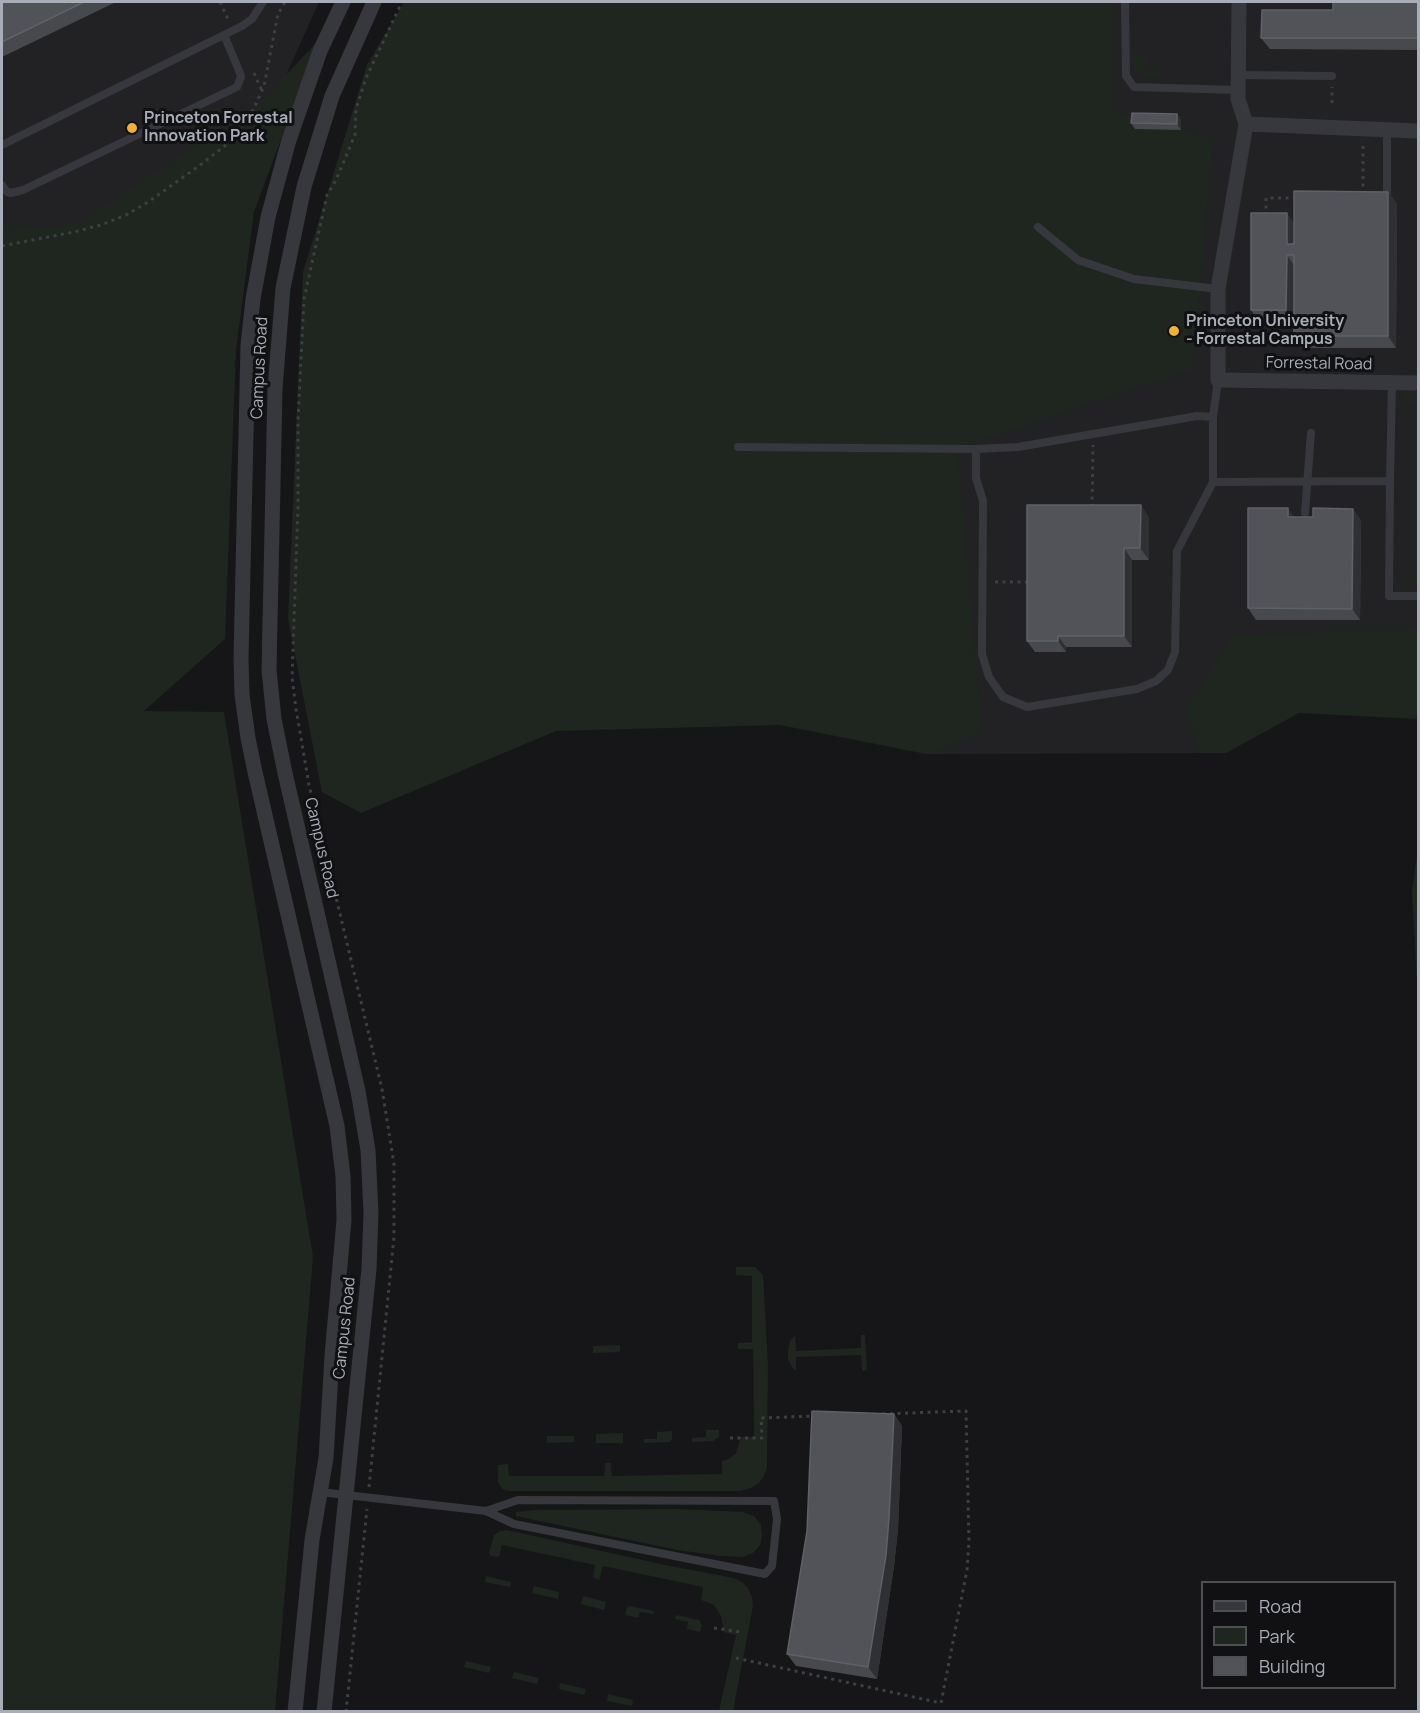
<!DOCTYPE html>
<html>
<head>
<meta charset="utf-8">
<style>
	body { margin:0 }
	#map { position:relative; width:1420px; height:1713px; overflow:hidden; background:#161618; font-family:Manrope,sans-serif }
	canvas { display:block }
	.frame { position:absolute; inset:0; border:3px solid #a8adb8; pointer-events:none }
	.legend { position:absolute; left:1201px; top:1581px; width:195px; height:108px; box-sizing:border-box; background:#111113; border:2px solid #4d4f55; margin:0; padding:8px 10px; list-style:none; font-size:18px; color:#a8adb8 }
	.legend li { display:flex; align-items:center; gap:12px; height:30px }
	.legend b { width:30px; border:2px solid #4d4f55 }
</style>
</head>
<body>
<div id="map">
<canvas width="1420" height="1713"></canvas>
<div class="frame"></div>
<ul class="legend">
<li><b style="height:8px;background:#37383d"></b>Road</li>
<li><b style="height:16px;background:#1e261f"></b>Park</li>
<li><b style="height:16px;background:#525359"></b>Building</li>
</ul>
</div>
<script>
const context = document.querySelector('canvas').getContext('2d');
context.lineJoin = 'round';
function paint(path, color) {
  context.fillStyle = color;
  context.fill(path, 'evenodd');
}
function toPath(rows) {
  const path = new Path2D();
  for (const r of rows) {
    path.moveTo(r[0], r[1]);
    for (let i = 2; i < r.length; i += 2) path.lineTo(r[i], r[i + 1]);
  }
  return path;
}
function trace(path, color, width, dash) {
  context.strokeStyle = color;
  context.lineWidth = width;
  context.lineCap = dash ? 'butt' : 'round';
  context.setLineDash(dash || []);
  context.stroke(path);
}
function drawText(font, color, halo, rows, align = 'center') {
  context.font = font + ' Manrope,sans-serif';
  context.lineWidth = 6;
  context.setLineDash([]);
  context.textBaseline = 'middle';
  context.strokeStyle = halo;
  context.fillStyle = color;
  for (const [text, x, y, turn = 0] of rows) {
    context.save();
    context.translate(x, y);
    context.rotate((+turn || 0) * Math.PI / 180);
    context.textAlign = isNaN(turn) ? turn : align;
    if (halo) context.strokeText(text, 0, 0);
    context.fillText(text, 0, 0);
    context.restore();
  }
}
const built = toPath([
	[2,2,319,2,244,169,2,271],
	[933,2,1418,2,1418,661,1226,661,1226,753,926,754]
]);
const green = toPath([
	[404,2,1113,2,1112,111,1213,139,1193,369,957,448,982,733,926,754,780,725,556,731,361,813,322,792,288,619,303,272,367,65],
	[317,42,254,212,236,350,225,639,144,711,224,712,313,1257,275,1711,2,1711,2,224,49,228,77,224,170,162,222,129,266,96],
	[1132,55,1146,55,1146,69,1159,70,1159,77,1149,77,1139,72,1132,63],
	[1405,393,1418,393,1418,584,1403,584,1401,582,1403,578,1414,578,1416,404,1405,403,1402,400,1402,396],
	[1418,629,1418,719,1299,713,1226,753,1200,753,1186,709,1233,636],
	[1418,848,1418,1001,1412,891],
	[736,1267,755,1267,763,1275,768,1363,767,1467,764,1476,759,1483,751,1488,740,1491,509,1491,502,1489,498,1482,498,1465,508,1464,509,1476,604,1476,605,1463,611,1463,612,1476,722,1474,722,1461,729,1459,736,1453,741,1437,754,1437,753,1349,738,1349,738,1343,752,1342,752,1276,736,1275],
	[861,1335,865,1335,867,1370,862,1371,861,1355,796,1357,796,1371,792,1367,788,1359,788,1350,790,1341,795,1336,796,1351,861,1348],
	[620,1345,620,1352,593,1353,593,1346],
	[706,1430,719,1430,719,1437,713,1441,692,1442,692,1438,706,1437],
	[672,1431,672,1439,670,1442,644,1443,644,1439,657,1439,657,1432],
	[623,1433,623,1443,596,1443,596,1434],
	[547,1436,574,1436,574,1442,547,1443],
	[679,1509,743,1512,754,1516,761,1525,762,1536,760,1545,753,1553,743,1557,721,1556,677,1550,606,1535,516,1516,516,1512,536,1510],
	[507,1530,665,1565,734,1578,742,1582,748,1588,752,1597,753,1606,733,1711,719,1711,736,1635,724,1632,721,1616,714,1605,701,1600,703,1587,603,1566,599,1580,593,1577,595,1565,502,1545,499,1557,491,1556,489,1553,494,1535,500,1531],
	[486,1576,511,1582,510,1587,485,1582],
	[534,1586,559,1592,558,1599,532,1593],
	[583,1596,606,1602,604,1610,581,1604],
	[630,1606,654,1611,653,1614,640,1612,638,1618,625,1615,627,1607],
	[676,1615,699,1620,702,1625,700,1632,687,1629,688,1622,675,1619],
	[466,1661,491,1667,489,1673,464,1667],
	[514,1672,539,1678,537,1684,512,1678],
	[560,1683,586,1689,584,1695,559,1689],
	[608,1694,633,1700,632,1706,607,1701]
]);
const path = toPath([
	[220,2,228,19],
	[254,73,262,91],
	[1332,103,1332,87],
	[1363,194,1363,145],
	[1266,216,1266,198,1296,198],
	[2,246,74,232,101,225,126,215,148,202,199,166,231,141,244,125,253,110,264,86,278,14,285,2],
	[1092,507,1093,445],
	[995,582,1030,582],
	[730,1438,762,1438,761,1418,815,1416],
	[369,1487,394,1237,394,1164,382,1089,309,785,296,709,292,677,298,506,298,420,304,299,327,195,336,180,355,135,356,109,366,78,402,2],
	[714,1628,740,1632],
	[736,1658,941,1703,967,1570,969,1542,966,1411,881,1414],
	[346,1712,367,1509]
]);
const lane = toPath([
	[1125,2,1126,76,1134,87,1238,90],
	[1238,75,1332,76],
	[1387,130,1387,199],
	[2,145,242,26,252,19,263,2],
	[2,185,7,192,11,193,23,190,237,87,241,77,240,73,224,35],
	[1038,227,1078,260,1134,279,1218,289],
	[1213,417,1197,416,1018,447,976,449,976,478,983,501,982,654,989,677,1003,697,1027,707,1137,689,1156,681,1168,670,1175,652,1177,551,1213,482,1213,417,1218,380],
	[738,447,976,449],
	[1390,481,1389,596,1418,596],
	[1213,482,1390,481,1392,383],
	[1305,513,1311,433],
	[320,1492,486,1511,514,1524,765,1574,772,1566,777,1519,774,1501,518,1500,486,1511]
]);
const street = toPath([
	[1239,2,1238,99,1246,124,1218,289,1218,380,1418,383],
	[1246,124,1418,131],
	[295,1712,312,1540,326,1458,332,1356,344,1220,343,1176,337,1126,255,772,248,738,242,695,241,658,248,345,253,299,268,217,289,140,320,51,343,2],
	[324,1712,369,1269,371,1213,368,1150,358,1091,285,773,274,719,269,670,275,389,283,288,304,187,332,96,374,2]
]);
const wall = toPath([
	[2,2,116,2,2,57],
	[1419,2,1419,50,1270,49,1261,38,1333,10],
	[1177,114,1181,120,1181,130,1135,129,1131,123],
	[1397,203,1396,348,1302,348,1294,336,1294,322,1259,322,1251,310,1294,224],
	[1149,517,1149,560,1132,560,1132,647,1066,647,1066,652,1035,652,1027,641],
	[1294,517,1361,520,1360,620,1256,620,1248,608],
	[894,1414,902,1426,898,1529,894,1566,877,1679,796,1666,787,1654]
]);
const shadedWall = toPath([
	[1177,114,1181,120,1181,130,1177,124],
	[1388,192,1397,203,1396,348,1388,336],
	[1287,213,1295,225,1295,256,1287,244],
	[1287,255,1295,267,1295,322,1286,310],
	[1141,505,1149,517,1149,560,1140,548],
	[1288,508,1296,520,1288,517],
	[1353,509,1361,520,1360,620,1352,609],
	[1124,548,1132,560,1132,647,1124,636],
	[1058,636,1066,647,1066,652,1058,641],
	[894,1414,902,1426,898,1529,894,1566,877,1679,868,1667]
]);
const building = toPath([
	[2,2,84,2,2,42,2,2],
	[1333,2,1419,2,1419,38,1261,38,1262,10,1333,10,1333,2],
	[1132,113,1177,114,1177,124,1131,123,1132,113],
	[1294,191,1388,192,1388,336,1294,336,1294,255,1287,255,1286,310,1251,310,1251,213,1287,213,1287,244,1294,244,1294,191],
	[1027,505,1141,505,1140,548,1124,548,1124,636,1058,636,1058,641,1027,641,1027,505],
	[1248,508,1288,508,1288,517,1313,517,1313,508,1353,509,1352,609,1248,608,1248,508],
	[812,1411,894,1414,889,1518,886,1555,868,1667,787,1654,807,1531,812,1411]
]);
const markers = [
	[132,128,6,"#f2b134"],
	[1174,331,6,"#f2b134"]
];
const poiNames = [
	["Princeton Forrestal",144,119],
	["Innovation Park",144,137],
	["Princeton University",1186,322],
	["- Forrestal Campus",1186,340]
];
const streetNames = [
	["Forrestal Road",1319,364,1],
	["Campus Road",260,368,-87],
	["Campus Road",321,848,77],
	["Campus Road",345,1328,-84]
];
paint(built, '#222225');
paint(green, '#1e261f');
trace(path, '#3d3f44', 3, [3, 4.5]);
trace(lane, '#37383d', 8);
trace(street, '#37383d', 15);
paint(wall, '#47494d');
paint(shadedWall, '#2f3033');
paint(building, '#525359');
trace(building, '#5f6168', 1.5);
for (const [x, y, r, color] of markers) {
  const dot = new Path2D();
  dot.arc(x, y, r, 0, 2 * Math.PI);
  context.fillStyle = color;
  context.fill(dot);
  trace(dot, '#111113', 2);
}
drawText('bold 16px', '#a8adb8', '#111113', poiNames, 'left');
drawText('16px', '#a8adb8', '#111113', streetNames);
</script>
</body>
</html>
